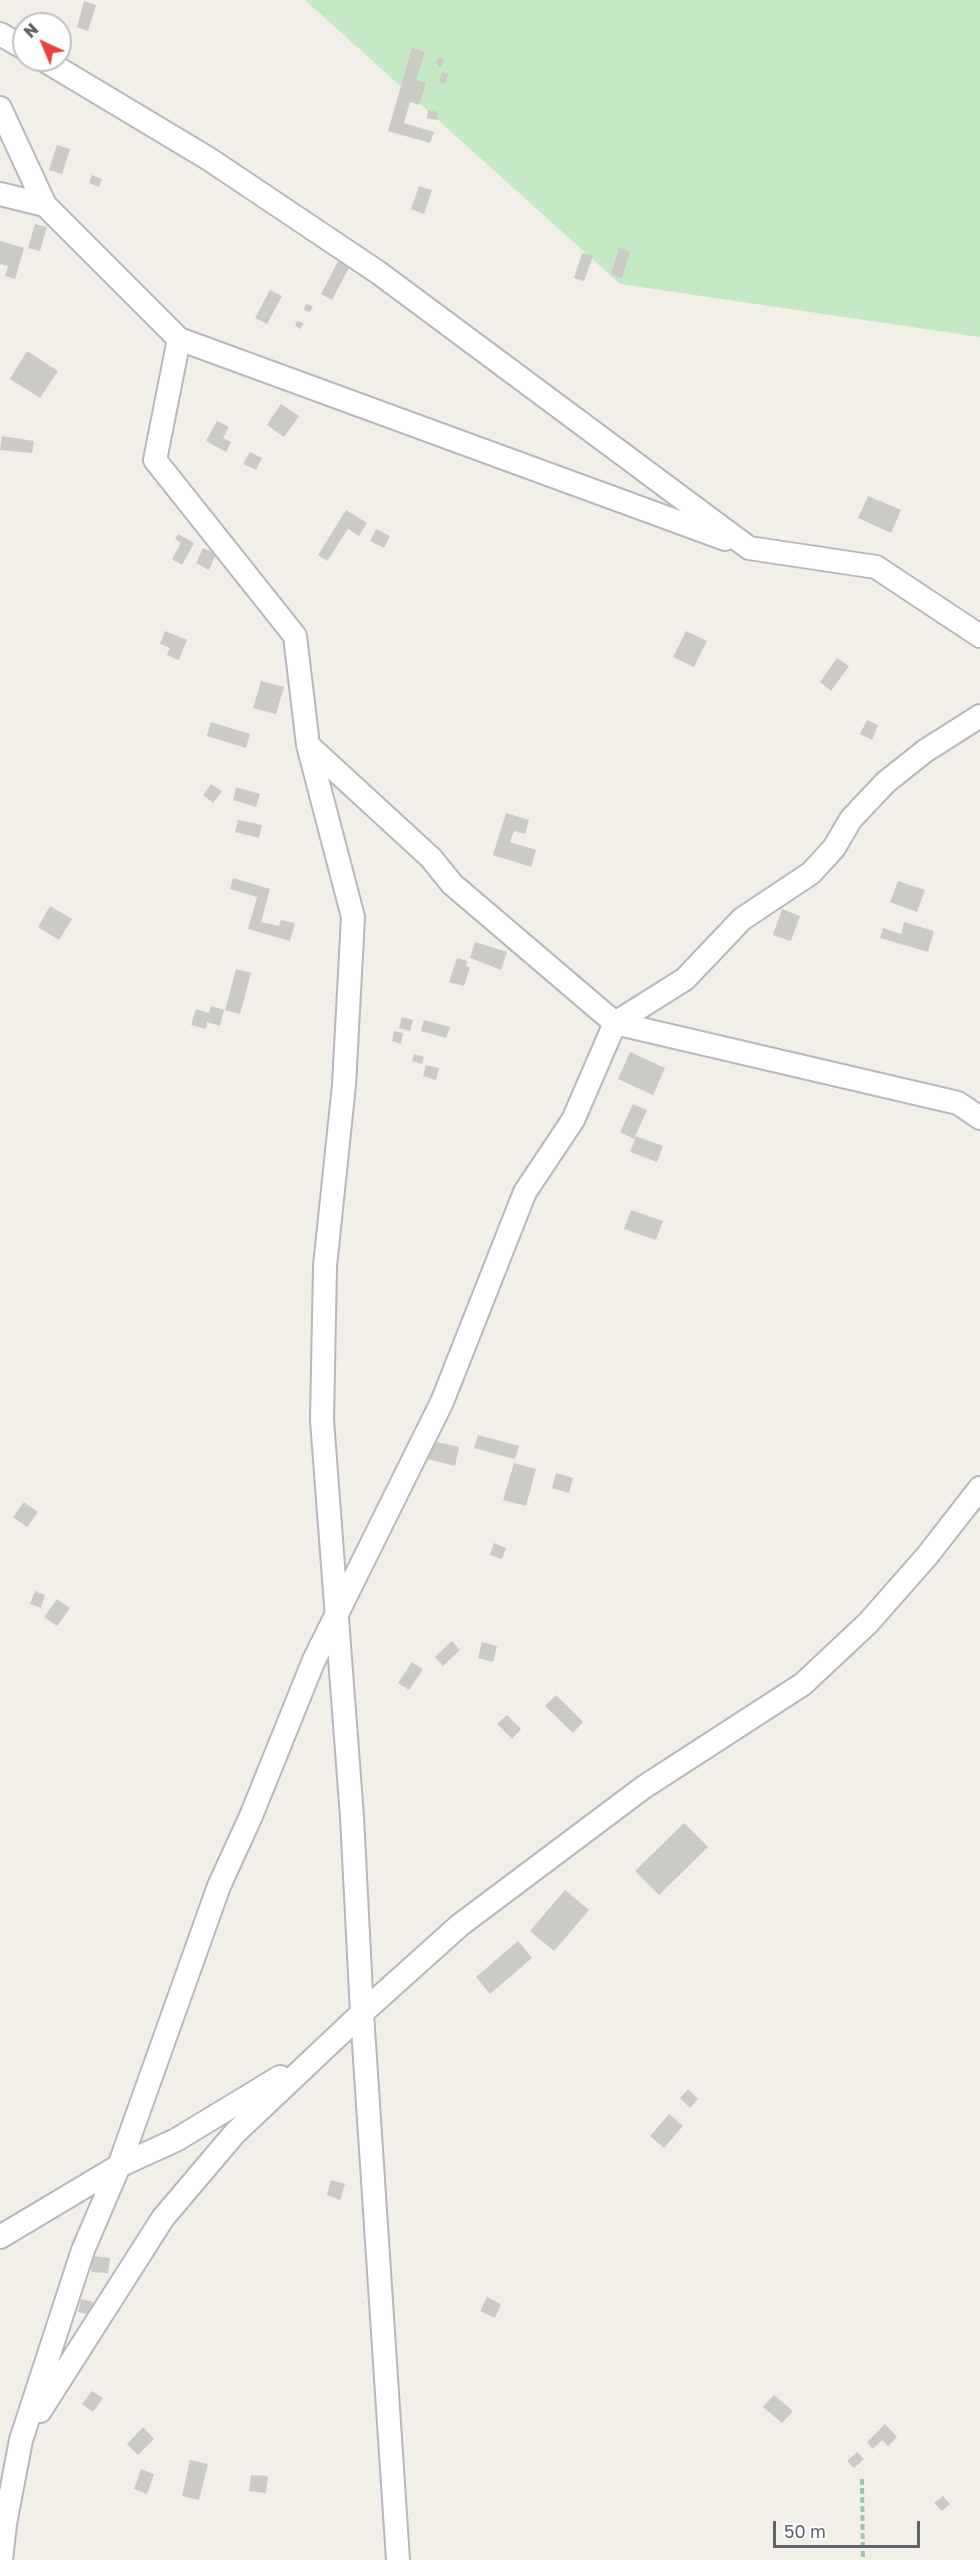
<!DOCTYPE html>
<html>
<head>
<meta charset="utf-8">
<style>
	body { margin:0 }
	#map { position:relative; width:980px; height:2560px; overflow:hidden; background:#f1efe8; font-family:"Golos Text",sans-serif }
	canvas { display:block }
	.north { position:absolute; left:12px; top:12px; width:60px; height:60px; box-sizing:border-box; background:#fff; border:2px solid #bfc1c3; border-radius:50%; rotate:316deg; font-size:16px; font-weight:700; line-height:24px; text-align:center; color:#5f6368 }
	.north::after { content:''; display:block; margin:auto; width:21px; height:27px; background:#ea4335; clip-path:polygon(50% 0,100% 100%,50% 72%,0 100%) }
	.scale { position:absolute; left:773px; top:2521px; width:147px; height:27px; box-sizing:border-box; border:3px solid #5f6368; border-top:0; padding-left:8px; font-size:18px; line-height:21px; white-space:nowrap; color:#5f6368; -webkit-text-stroke:4px #fff; paint-order:stroke }
</style>
</head>
<body>
<div id="map">
<canvas width="980" height="2560"></canvas>
<div class="north">N</div>
<div class="scale">50 m</div>
</div>
<script>
const context = document.querySelector('canvas').getContext('2d');
context.lineJoin = 'round';
function paint(path, color) {
  context.fillStyle = color;
  context.fill(path, 'evenodd');
}
function toPath(rows) {
  const path = new Path2D();
  for (const r of rows) {
    path.moveTo(r[0], r[1]);
    for (let i = 2; i < r.length; i += 2) path.lineTo(r[i], r[i + 1]);
  }
  return path;
}
function trace(path, color, width, dash) {
  context.strokeStyle = color;
  context.lineWidth = width;
  context.lineCap = dash ? 'butt' : 'round';
  context.setLineDash(dash || []);
  context.stroke(path);
}
const green = toPath([
	[305,0,980,0,980,337,620,284]
]);
const building = toPath([
	[84,1,96,5,88,31,77,27],
	[412,48,425,52,416,80,426,83,419,105,410,102,404,123,434,132,430,143,388,131],
	[440,57,445,61,440,67,435,62],
	[442,72,448,74,446,84,439,82],
	[428,110,438,112,437,120,427,118],
	[57,145,70,149,62,174,49,170],
	[92,175,102,179,99,187,89,183],
	[419,186,432,190,424,214,411,209],
	[35,224,47,227,40,251,28,248],
	[0,241,24,248,15,279,5,276,8,266,0,264],
	[619,248,630,251,622,278,611,275],
	[582,253,593,256,584,281,574,278],
	[339,259,351,264,332,300,321,294],
	[270,290,282,296,267,324,255,318],
	[306,304,313,306,310,312,304,310],
	[297,321,303,323,301,329,295,326],
	[27,351,58,371,40,398,10,379],
	[281,404,299,416,284,437,267,425],
	[217,421,229,427,223,438,231,442,226,452,206,441],
	[2,436,34,441,32,453,0,450],
	[250,452,262,458,256,470,243,464],
	[868,496,901,510,891,533,858,518],
	[346,510,367,523,359,536,348,529,327,561,318,555],
	[376,529,390,536,384,548,370,541],
	[178,534,194,543,182,565,172,559,181,543,175,539],
	[203,548,216,554,209,570,196,563],
	[165,631,187,640,179,660,167,655,170,648,160,644],
	[686,631,707,641,694,667,673,657],
	[837,658,849,666,831,691,820,682],
	[261,681,284,687,276,714,253,708],
	[867,720,878,725,872,740,860,734],
	[211,722,250,734,246,748,207,736],
	[211,784,222,791,213,803,203,795],
	[236,787,260,794,256,807,233,800],
	[506,813,529,820,525,834,514,831,510,842,536,850,531,867,493,855],
	[238,820,262,825,259,838,235,832],
	[233,878,270,889,261,922,279,926,281,920,295,923,290,941,248,929,257,897,230,889],
	[898,881,925,890,917,912,890,902],
	[50,906,72,919,59,940,38,927],
	[782,909,800,916,791,941,773,935],
	[904,922,934,931,928,952,880,938,883,928,901,934],
	[475,942,507,952,501,970,470,958],
	[457,958,467,961,466,966,470,967,464,986,449,982],
	[236,969,251,973,240,1014,225,1010],
	[211,1006,224,1010,220,1026,207,1022,206,1029,191,1025,196,1009,209,1013],
	[402,1017,413,1020,410,1031,399,1028],
	[424,1020,450,1027,446,1038,421,1031],
	[394,1031,403,1033,401,1044,392,1041],
	[630,1052,665,1068,653,1095,618,1079],
	[414,1054,424,1057,422,1064,412,1061],
	[426,1065,439,1068,436,1080,423,1076],
	[633,1104,647,1110,634,1139,620,1132],
	[636,1136,663,1146,657,1162,630,1152],
	[631,1210,663,1221,656,1240,624,1229],
	[478,1435,519,1446,515,1459,474,1448],
	[428,1440,459,1447,455,1466,423,1458],
	[514,1463,536,1469,526,1506,503,1500],
	[556,1473,573,1478,569,1493,552,1488],
	[24,1502,38,1512,27,1527,13,1517],
	[494,1543,506,1548,502,1559,490,1555],
	[35,1591,45,1595,41,1608,30,1604],
	[57,1599,70,1608,57,1626,44,1617],
	[452,1641,460,1650,443,1666,435,1657],
	[482,1642,497,1646,493,1662,478,1658],
	[412,1662,423,1669,409,1690,398,1683],
	[556,1695,583,1722,573,1733,545,1706],
	[507,1715,521,1729,512,1739,497,1724],
	[684,1823,708,1847,659,1895,635,1871],
	[565,1890,589,1910,554,1951,530,1931],
	[518,1941,532,1958,490,1994,476,1977],
	[688,2089,698,2099,690,2108,680,2098],
	[669,2114,683,2126,664,2148,650,2136],
	[331,2180,345,2184,340,2200,327,2195],
	[92,2256,110,2258,108,2273,91,2272],
	[487,2297,501,2304,495,2318,480,2311],
	[81,2299,93,2302,90,2315,78,2312],
	[92,2391,103,2398,93,2412,82,2404],
	[774,2395,793,2411,782,2423,763,2407],
	[885,2424,897,2437,888,2446,882,2440,873,2449,867,2442],
	[143,2427,154,2439,138,2455,127,2444],
	[857,2452,864,2459,854,2468,847,2461],
	[190,2460,208,2464,199,2500,182,2496],
	[141,2469,154,2474,147,2494,134,2489],
	[251,2475,268,2476,266,2493,249,2491],
	[943,2496,950,2504,942,2511,934,2503]
]);
const path = toPath([
	[862,2479,863,2560]
]);
const minor = toPath([
	[0,34,24,48],
	[44,60,209,159,379,273,749,548,876,567,980,636],
	[0,108,45,205],
	[0,194,45,205,179,339,725,539],
	[179,339,155,460,295,636,308,745,353,917,344,1085,325,1266,322,1420,352,1817,362,2013,398,2560],
	[308,745,431,858,452,884,615,1023,958,1103,980,1118],
	[0,2237,119,2166,176,2140,280,2077],
	[40,2411,163,2218,235,2133,362,2013,460,1925,644,1787,803,1684,868,1623,927,1556,980,1488],
	[1,2560,5,2524,21,2440,83,2250,119,2166,219,1886,251,1816,314,1660,442,1402,525,1192,573,1120,615,1023,685,979,742,919,811,873,834,848,851,819,886,782,925,751,980,716]
]);
paint(green, '#c5e8c5');
paint(building, '#cccac5');
trace(minor, '#b5b8bc', 26);
trace(path, '#9cc7a9', 4, [6, 3]);
trace(minor, '#fff', 22);
</script>
</body>
</html>
